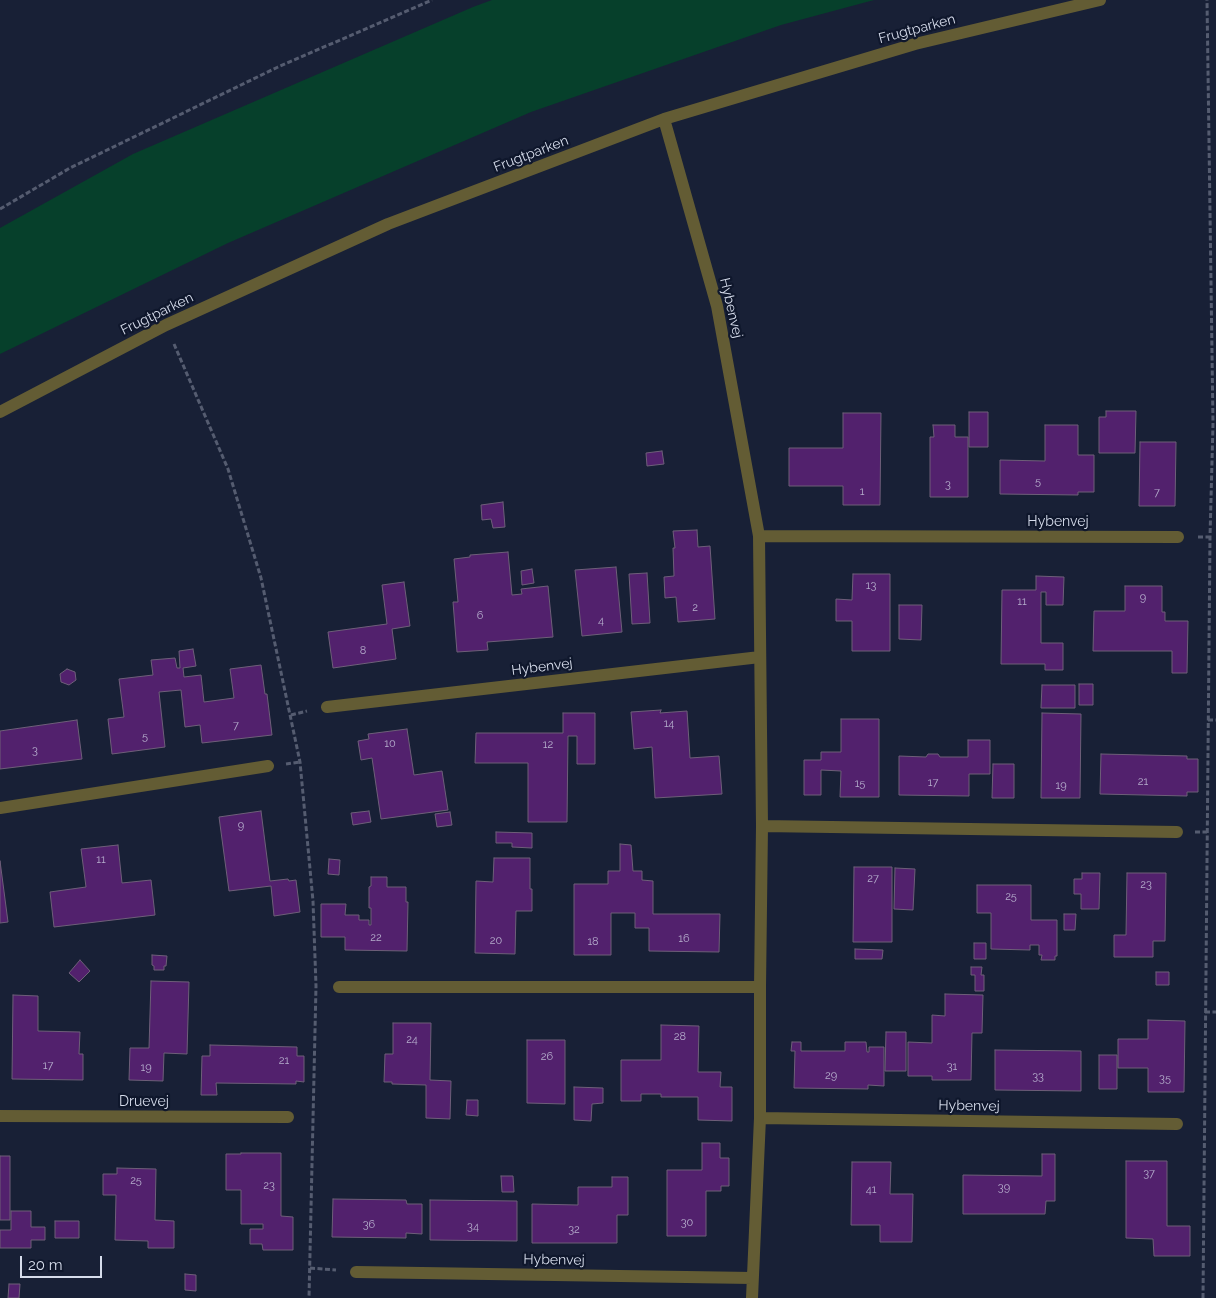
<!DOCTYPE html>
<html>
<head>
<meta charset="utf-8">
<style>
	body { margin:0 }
	#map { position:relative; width:1216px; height:1298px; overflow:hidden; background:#182036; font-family:Raleway,sans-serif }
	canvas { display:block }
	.scale { position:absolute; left:20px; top:1256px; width:82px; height:22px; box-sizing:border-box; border:2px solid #d6dceb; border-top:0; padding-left:6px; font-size:15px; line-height:18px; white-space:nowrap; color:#d6dceb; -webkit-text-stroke:4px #0f172c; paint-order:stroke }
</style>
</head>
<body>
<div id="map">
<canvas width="1216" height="1298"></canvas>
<div class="scale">20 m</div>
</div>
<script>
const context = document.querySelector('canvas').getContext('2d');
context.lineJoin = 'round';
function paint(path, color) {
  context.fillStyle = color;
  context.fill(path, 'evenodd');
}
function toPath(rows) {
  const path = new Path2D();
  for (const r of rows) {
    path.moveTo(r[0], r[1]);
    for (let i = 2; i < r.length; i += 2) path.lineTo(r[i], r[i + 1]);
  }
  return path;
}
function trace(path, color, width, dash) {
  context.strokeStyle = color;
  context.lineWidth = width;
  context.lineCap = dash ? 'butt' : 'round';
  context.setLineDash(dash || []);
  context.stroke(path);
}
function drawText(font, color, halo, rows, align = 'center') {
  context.font = font + ' Raleway,sans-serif';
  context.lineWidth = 4.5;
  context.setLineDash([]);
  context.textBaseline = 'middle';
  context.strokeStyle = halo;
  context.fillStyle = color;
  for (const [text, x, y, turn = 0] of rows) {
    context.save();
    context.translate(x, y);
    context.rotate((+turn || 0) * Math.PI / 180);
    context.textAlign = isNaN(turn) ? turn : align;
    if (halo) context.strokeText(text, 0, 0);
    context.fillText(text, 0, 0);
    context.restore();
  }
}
const green = toPath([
	[492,0,874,0,781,25,531,112,228,243,0,354,0,228,133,154,473,7]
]);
const building = toPath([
	[1106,411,1136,411,1135,453,1099,453,1099,417,1106,417,1106,411],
	[969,412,988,412,988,447,969,447,969,412],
	[843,413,881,413,880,505,843,505,843,486,789,486,789,448,843,448,843,413],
	[933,425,955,425,955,437,968,437,968,497,930,497,930,437,934,437,933,425],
	[1045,425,1078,425,1078,455,1094,455,1094,492,1078,492,1078,495,1000,494,1000,460,1045,461,1045,425],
	[1140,442,1176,442,1175,506,1139,506,1140,442],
	[662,451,664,464,647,466,646,453,662,451],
	[503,502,505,527,493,528,491,519,482,520,481,505,503,502],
	[697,530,698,547,710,546,715,619,678,622,676,597,665,598,664,577,674,576,673,548,675,548,673,531,697,530],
	[508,552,512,595,522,594,521,589,548,586,553,637,487,642,488,650,457,652,453,602,458,602,454,559,470,557,470,555,508,552],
	[616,567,622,632,582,636,575,570,616,567],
	[532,569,534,583,522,585,521,571,532,569],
	[647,573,650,623,632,624,629,574,647,573],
	[853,574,890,574,890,651,852,651,852,621,836,621,836,599,852,600,853,574],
	[1036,576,1064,577,1063,605,1046,605,1046,592,1041,592,1041,643,1063,643,1063,670,1045,670,1045,664,1001,664,1002,590,1036,590,1036,576],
	[404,582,410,626,392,629,396,659,333,668,328,632,387,624,382,585,404,582],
	[1125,586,1162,586,1162,612,1165,612,1165,621,1188,621,1187,673,1172,673,1172,651,1093,651,1094,611,1125,611,1125,586],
	[899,605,922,605,921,640,899,639,899,605],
	[193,649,196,666,183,668,184,677,201,675,204,702,234,698,230,669,261,665,265,694,267,694,272,735,202,743,200,725,185,727,181,690,159,692,165,747,112,754,108,719,124,717,119,679,153,675,151,660,175,658,177,668,180,668,179,651,193,649],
	[67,669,75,672,76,680,69,685,61,682,60,674,67,669],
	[1079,684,1093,684,1093,705,1079,705,1079,684],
	[1042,685,1075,685,1075,708,1041,708,1042,685],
	[661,710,660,713,687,711,690,758,719,756,722,794,655,798,652,747,634,749,631,712,661,710],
	[563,713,595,713,595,764,577,764,577,736,568,736,567,822,528,822,528,763,475,763,476,733,563,733,563,713],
	[1042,713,1081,714,1080,798,1041,798,1042,713],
	[841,719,879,719,879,797,840,797,841,771,821,770,821,795,804,795,804,760,821,760,821,752,841,752,841,719],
	[77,720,82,759,0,769,0,731,77,720],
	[407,729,414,775,442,771,448,810,381,819,372,758,361,760,358,741,369,739,368,734,407,729],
	[968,740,990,740,990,774,969,774,969,796,899,795,899,756,926,757,928,754,938,754,940,757,968,757,968,740],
	[1101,754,1187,756,1187,759,1198,759,1198,792,1187,792,1187,796,1100,794,1101,754],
	[993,764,1014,764,1014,798,992,798,993,764],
	[261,811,270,881,288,879,289,881,296,880,300,912,274,916,271,886,229,891,219,817,261,811],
	[369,811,371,822,353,825,351,813,369,811],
	[450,812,452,825,437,827,435,814,450,812],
	[496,832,532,833,532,848,512,847,512,843,496,843,496,832],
	[620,844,631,845,633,871,642,871,642,880,653,881,653,914,720,914,719,952,649,951,649,928,635,928,635,913,611,913,611,955,574,955,574,884,608,884,608,871,620,871,620,844],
	[118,845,122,883,151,880,155,915,54,927,50,892,86,887,81,849,118,845],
	[494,858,530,858,530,889,532,889,532,911,516,911,515,954,475,953,476,881,493,882,494,858],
	[329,859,340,860,339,875,328,874,329,859],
	[0,861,8,922,0,923,0,861],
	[854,867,892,867,892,942,853,942,854,867],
	[895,868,915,869,913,910,894,909,895,868],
	[1082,873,1100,873,1099,909,1081,909,1081,894,1074,894,1074,879,1082,879,1082,873],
	[1127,873,1166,873,1165,941,1153,941,1153,957,1114,957,1114,935,1126,935,1127,873],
	[371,877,387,877,387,887,406,887,406,902,408,902,407,951,345,950,345,937,321,937,321,904,346,904,345,915,359,915,359,920,369,920,369,925,371,925,371,908,369,908,369,887,371,886,371,877],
	[977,885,1031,885,1031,920,1057,920,1057,956,1055,956,1055,960,1041,960,1042,955,1039,955,1039,945,1030,945,1030,950,991,949,991,913,977,913,977,885],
	[1064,914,1076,914,1075,930,1064,930,1064,914],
	[974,943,986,943,986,959,974,959,974,943],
	[855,949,883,950,882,959,855,959,855,949],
	[152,955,167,956,166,966,164,966,164,970,154,970,154,966,152,965,152,955],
	[80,960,90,971,79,982,69,973,80,960],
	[971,967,982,967,981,975,984,975,984,991,975,991,975,975,971,975,971,967],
	[1156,972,1169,972,1169,985,1156,985,1156,972],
	[151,981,189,982,187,1054,164,1053,163,1081,129,1080,130,1048,149,1048,151,981],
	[945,994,983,995,982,1033,972,1033,971,1080,932,1080,932,1076,908,1076,908,1042,932,1043,932,1015,945,1016,945,994],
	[13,995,38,996,38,1031,80,1032,79,1054,83,1054,83,1080,12,1079,13,995],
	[1148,1020,1185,1021,1184,1092,1148,1092,1148,1068,1118,1068,1118,1039,1148,1039,1148,1020],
	[393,1023,431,1023,430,1080,451,1081,450,1119,426,1118,426,1085,392,1084,392,1082,384,1082,385,1054,393,1054,393,1023],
	[661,1025,699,1026,698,1072,721,1072,720,1087,732,1087,732,1121,698,1120,698,1097,661,1097,661,1094,641,1094,641,1101,621,1101,621,1060,661,1060,661,1025],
	[886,1032,906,1032,906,1071,885,1071,886,1032],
	[527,1040,565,1040,565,1104,527,1103,527,1040],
	[792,1042,801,1042,801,1051,845,1051,845,1042,866,1042,867,1052,869,1052,869,1047,884,1047,884,1086,868,1085,868,1089,794,1088,795,1051,791,1051,792,1042],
	[210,1045,297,1047,297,1056,304,1056,304,1082,296,1081,296,1084,216,1083,217,1095,201,1095,202,1056,210,1056,210,1045],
	[995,1050,1081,1051,1081,1091,995,1090,995,1050],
	[1099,1055,1117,1055,1117,1089,1099,1089,1099,1055],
	[574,1087,603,1088,603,1103,592,1104,591,1121,574,1120,574,1087],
	[467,1100,478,1100,478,1116,466,1115,467,1100],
	[702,1143,720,1143,720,1158,729,1158,729,1186,721,1186,721,1191,706,1191,706,1236,667,1236,667,1170,702,1170,702,1143],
	[241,1153,281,1153,281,1216,293,1217,293,1250,263,1250,262,1244,250,1244,250,1229,263,1229,263,1224,241,1224,241,1190,226,1190,226,1154,241,1154,241,1153],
	[1042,1154,1055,1154,1055,1201,1046,1201,1045,1214,963,1214,963,1175,1042,1176,1042,1154],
	[0,1156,10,1156,10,1220,0,1220,0,1156],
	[1126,1161,1167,1161,1167,1226,1190,1226,1190,1256,1154,1256,1153,1239,1126,1238,1126,1161],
	[852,1162,891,1162,890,1194,913,1194,912,1242,880,1242,880,1225,851,1225,852,1162],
	[117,1168,156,1169,155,1220,174,1221,174,1248,148,1248,148,1241,115,1240,116,1195,103,1195,103,1174,117,1174,117,1168],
	[501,1176,513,1176,514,1192,502,1192,501,1176],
	[612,1177,628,1177,628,1215,617,1215,617,1243,532,1243,532,1204,578,1205,578,1187,612,1187,612,1177],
	[333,1199,406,1200,407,1204,422,1204,422,1234,406,1233,406,1238,332,1237,333,1199],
	[430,1200,517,1201,517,1241,430,1240,430,1200],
	[11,1211,31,1211,31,1227,45,1227,45,1240,31,1240,31,1248,0,1248,0,1230,11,1230,11,1211],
	[55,1221,79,1221,79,1238,55,1238,55,1221],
	[185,1274,196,1275,196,1291,185,1290,185,1274],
	[9,1284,20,1284,19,1298,8,1298,9,1284]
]);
const path = toPath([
	[0,209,70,168,278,67,432,0],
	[174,344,228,469,261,578,300,762,313,901,316,986,309,1298],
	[1198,537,1210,537],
	[291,715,307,711],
	[1208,720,1216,720],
	[286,764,300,762],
	[1195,832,1207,832],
	[1205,1012,1216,1012],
	[310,1268,336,1270],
	[1203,1298,1210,537,1213,424,1207,0]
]);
const minor = toPath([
	[664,119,717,306,759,536,762,826,760,987,760,1118,752,1298],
	[0,412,166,325,388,224,664,119,915,44,1100,0],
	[759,536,1178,537],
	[327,707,760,657],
	[0,808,268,766],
	[762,826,1177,832],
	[339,987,760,987],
	[0,1116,288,1117],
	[760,1118,1177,1124],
	[356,1272,752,1278]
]);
const numberNames = [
	["5",1038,482],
	["3",948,485],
	["1",862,492],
	["7",1157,493],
	["13",871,586],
	["9",1143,598],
	["11",1022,602],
	["2",695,608],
	["6",480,616],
	["4",601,621],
	["8",363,651],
	["14",669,724],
	["7",236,726],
	["5",145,737],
	["10",390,744],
	["12",548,745],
	["3",35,751],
	["21",1143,782],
	["17",933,783],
	["15",860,784],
	["19",1061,786],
	["9",241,826],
	["11",101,860],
	["27",873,879],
	["23",1146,885],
	["25",1011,897],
	["22",376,938],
	["16",684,939],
	["20",496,941],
	["18",593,942],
	["28",680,1037],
	["24",412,1040],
	["26",547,1057],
	["21",284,1061],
	["17",48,1066],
	["31",952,1067],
	["19",146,1068],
	["29",831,1076],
	["33",1038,1077],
	["35",1165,1079],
	["37",1149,1174],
	["25",136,1181],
	["23",269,1186],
	["39",1004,1188],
	["41",871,1190],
	["30",687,1223],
	["36",369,1225],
	["34",473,1227],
	["32",574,1230]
];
const streetNames = [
	["Frugtparken",917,29,-15],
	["Frugtparken",531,154,-21],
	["Hybenvej",731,308,77],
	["Frugtparken",157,314,-26],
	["Hybenvej",1058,522],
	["Hybenvej",542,667,-7],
	["Druevej",144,1102],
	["Hybenvej",969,1106,1],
	["Hybenvej",554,1260,1]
];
paint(green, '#06402b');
paint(building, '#52216d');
trace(building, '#6e5f79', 1);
trace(path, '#555c70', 3, [5, 2.5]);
trace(minor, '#635c34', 12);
drawText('11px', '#b5adcc', null, numberNames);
drawText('14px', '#d6dceb', '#0f172c', streetNames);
</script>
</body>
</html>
